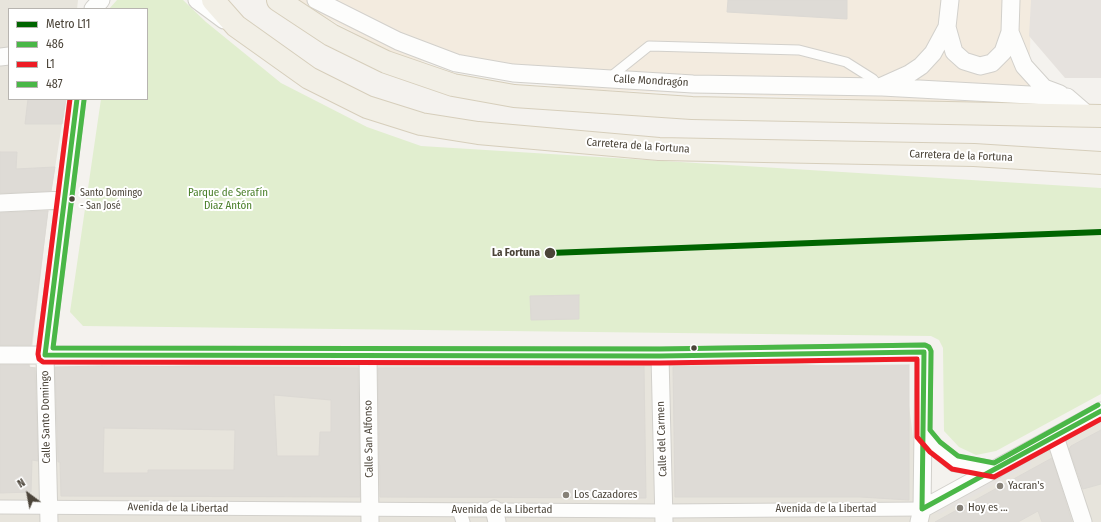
<!DOCTYPE html>
<html>
<head>
<meta charset="utf-8">
<style>
	body { margin:0 }
	#map { position:relative; width:1101px; height:522px; overflow:hidden; background:#f4f2ee; font-family:"Fira Sans Condensed",sans-serif }
	canvas { display:block }
	.legend { position:absolute; left:8px; top:8px; width:140px; height:92px; box-sizing:border-box; background:#fff; border:1px solid #b7b4b0; margin:0; padding:5px 7px; list-style:none; font-size:12px; color:#4b4439 }
	.legend li { display:flex; align-items:center; gap:8px; height:20px }
	.legend b { width:20px; border:1px solid #b7b4b0 }
	.north { position:absolute; left:8px; top:474px; width:40px; height:40px; -webkit-text-stroke:3px #fff; paint-order:stroke; rotate:328deg; font-size:11px; font-weight:700; line-height:16px; text-align:center; color:#4b4439 }
	.north::after { content:''; display:block; margin:auto; width:14px; height:18px; background:#4b4439; clip-path:polygon(50% 0,100% 100%,50% 72%,0 100%) }
</style>
</head>
<body>
<div id="map">
<canvas width="1101" height="522"></canvas>
<ul class="legend">
<li><b style="height:5px;background:#006400"></b>Metro L11</li>
<li><b style="height:5px;background:#4ab747"></b>486</li>
<li><b style="height:5px;background:#ee1c25"></b>L1</li>
<li><b style="height:5px;background:#4ab747"></b>487</li>
</ul>
<div class="north">N</div>
</div>
<script>
const context = document.querySelector('canvas').getContext('2d');
context.lineJoin = 'round';
function paint(path, color) {
  context.fillStyle = color;
  context.fill(path, 'evenodd');
}
function toPath(rows) {
  const path = new Path2D();
  for (const r of rows) {
    path.moveTo(r[0], r[1]);
    for (let i = 2; i < r.length; i += 2) path.lineTo(r[i], r[i + 1]);
  }
  return path;
}
function trace(path, color, width, dash) {
  context.strokeStyle = color;
  context.lineWidth = width;
  context.lineCap = dash ? 'butt' : 'round';
  context.setLineDash(dash || []);
  context.stroke(path);
}
function drawText(font, color, halo, rows, align = 'center') {
  context.font = font + ' "Fira Sans Condensed",sans-serif';
  context.lineWidth = 4;
  context.setLineDash([]);
  context.textBaseline = 'middle';
  context.strokeStyle = halo;
  context.fillStyle = color;
  for (const [text, x, y, turn = 0] of rows) {
    context.save();
    context.translate(x, y);
    context.rotate((+turn || 0) * Math.PI / 180);
    context.textAlign = isNaN(turn) ? turn : align;
    if (halo) context.strokeText(text, 0, 0);
    context.fillText(text, 0, 0);
    context.restore();
  }
}
const residential = toPath([
	[0,0,78,0,77,9,9,9,9,99,66,99,48,212,30,367,166,366,656,349,905,374,922,508,1101,411,1101,522,0,522]
]);
const commercial = toPath([
	[294,0,1031,0,1029,105,571,89,399,57]
]);
const industrial = toPath([
	[1031,0,1101,0,1101,78,1065,78,1029,36]
]);
const green = toPath([
	[117,0,183,0,206,22,281,83,367,127,421,146,1101,188,1101,394,996,451,976,455,959,447,944,431,943,348,939,340,931,336,83,326,70,312,101,99,147,99,147,9,109,9]
]);
const parking = toPath([
	[1031,457,1031,465,940,514,935,510]
]);
const building = toPath([
	[728,0,847,0,847,19,727,12,728,0],
	[28,99,66,99,62,124,25,124,28,99],
	[0,152,17,152,16,169,55,167,51,191,0,193,0,152],
	[48,211,31,345,0,345,0,213,48,211],
	[579,295,579,319,531,320,530,296,579,295],
	[0,365,29,365,29,367,35,368,38,461,32,460,31,492,0,493,0,365],
	[909,365,909,500,860,497,675,497,673,367,909,365],
	[102,366,358,368,360,497,61,496,60,462,58,462,55,367,102,366],
	[274,395,331,400,331,432,320,432,319,456,277,456,274,395],
	[104,428,235,430,234,470,148,470,148,473,103,473,104,428],
	[644,367,646,498,380,497,378,368,644,367],
	[1101,430,1101,484,1083,489,1069,449,1071,446,1101,430],
	[1052,458,1072,522,1042,522,1038,511,1018,522,935,522,1052,458]
]);
const service = toPath([
	[609,78,649,46,799,50,846,62,873,79,880,87]
]);
const pedestrian = toPath([
	[0,507,664,511,922,509],
	[459,510,463,522]
]);
const minor = toPath([
	[197,0,224,20],
	[316,0,398,41,456,63,513,73,693,84,880,87,909,74,921,66,933,53,947,27,950,0],
	[1011,0,1010,32,1024,66,1044,88,1060,94],
	[93,9,101,0],
	[947,27,954,52,964,61,980,66,992,63,1003,52,1010,32],
	[0,57,9,56],
	[882,87,1067,97,1089,116],
	[0,203,64,200],
	[0,355,660,356,924,352,922,509,919,522],
	[368,356,370,522],
	[660,356,664,522],
	[923,433,935,447,955,463,995,470],
	[1055,437,1083,522],
	[494,509,497,522],
	[922,509,1101,411],
	[49,522,45,355,77,99]
]);
const primary = toPath([
	[213,0,236,26,309,78,367,107,421,124,478,133,659,149,974,155,1101,163],
	[278,0,331,35,386,62,453,85,514,96,692,108,1101,116]
]);
const bus1 = toPath([
	[77,99,45,355,660,356,924,352,922,509,1101,411]
]);
const bus2 = toPath([
	[70,99,38,354,39,359,43,362,660,363,917,359,917,437,930,452,952,469,994,477,1101,419]
]);
const bus3 = toPath([
	[84,100,53,348,660,349,925,345,929,347,931,351,930,430,940,442,958,456,994,463,1098,405]
]);
const metro1 = toPath([
	[550,253,1101,232]
]);
const markers = [
	[72,199,3.5,"#4b4439"],
	[550,253,6,"#4b4439"],
	[694,348,3.5,"#4b4439"],
	[1000,486,4,"#868178"],
	[566,495,4,"#868178"],
	[960,508,4,"#868178"]
];
const busNames = [
	["Santo Domingo",80,193],
	["- San José",80,206]
];
const streetNames = [
	["Calle Mondragón",651,81,3],
	["Carretera de la Fortuna",638,146,4],
	["Carretera de la Fortuna",961,156,2],
	["Calle Santo Domingo",46,417,-91],
	["Calle San Alfonso",369,439,-91],
	["Calle del Carmen",662,439,-92],
	["Avenida de la Libertad",178,508,1],
	["Avenida de la Libertad",826,509],
	["Avenida de la Libertad",502,510]
];
const parkNames = [
	["Parque de Serafín",228,193],
	["Díaz Antón",228,206]
];
const stopNames = [
	["La Fortuna",540,253]
];
const poiNames = [
	["Yacran's",1008,486],
	["Los Cazadores",574,495],
	["Hoy es ...",968,508]
];
paint(residential, '#e7e4dc');
paint(commercial, '#f3ebdf');
paint(industrial, '#e6e2de');
paint(green, '#e1eecf');
paint(parking, '#e6e3df');
paint(building, '#dedbd6');
trace(building, '#dcd9d4', 1);
trace(service, '#d2d0cb', 11);
trace(pedestrian, '#d2d0cb', 15);
trace(minor, '#d2d0cb', 19);
trace(primary, '#d6cebb', 24);
trace(service, '#fdfdfc', 9);
trace(pedestrian, '#fdfdfc', 13);
trace(minor, '#fdfdfc', 17);
trace(primary, '#f2efe6', 22);
trace(bus1, '#4ab747', 5);
trace(bus2, '#ee1c25', 5);
trace(bus3, '#4ab747', 5);
trace(metro1, '#006400', 6);
for (const [x, y, r, color] of markers) {
  const dot = new Path2D();
  dot.arc(x, y, r, 0, 2 * Math.PI);
  context.fillStyle = color;
  context.fill(dot);
  trace(dot, '#fff', 1.5);
}
drawText('10px', '#4b4439', '#fff', busNames, 'left');
drawText('11px', '#4b4439', '#fff', streetNames);
drawText('11px', '#4a7f2a', '#fff', parkNames);
drawText('bold 11px', '#4b4439', '#fff', stopNames, 'right');
drawText('11px', '#4b4439', '#fff', poiNames, 'left');
</script>
</body>
</html>
